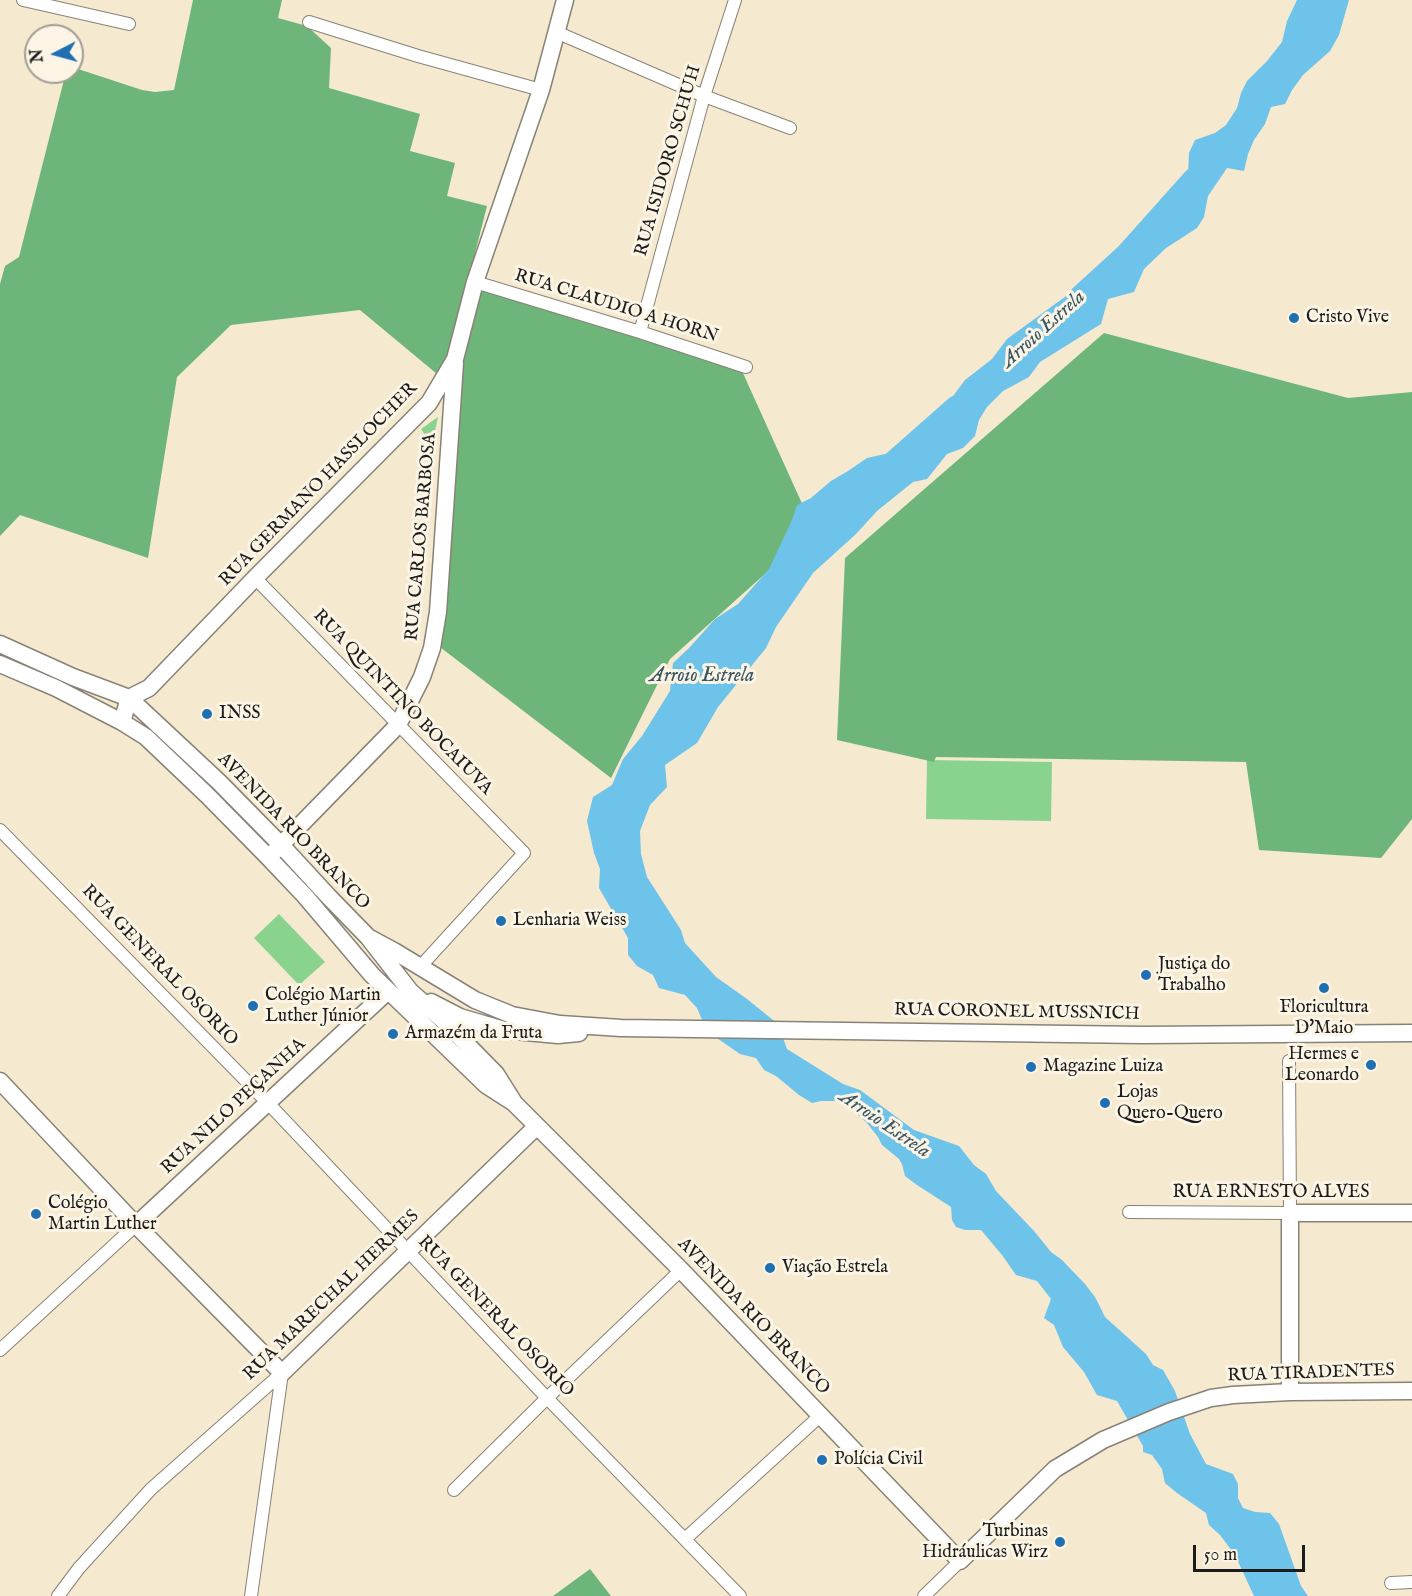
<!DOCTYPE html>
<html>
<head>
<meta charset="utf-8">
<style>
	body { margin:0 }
	#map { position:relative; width:1412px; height:1596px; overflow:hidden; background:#f5e9d0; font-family:"IM FELL English",serif }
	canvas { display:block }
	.north { position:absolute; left:24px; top:24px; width:60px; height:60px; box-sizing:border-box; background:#fcf5e5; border:2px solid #a29e95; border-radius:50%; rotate:264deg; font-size:16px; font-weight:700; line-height:24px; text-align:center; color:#1c1c1c }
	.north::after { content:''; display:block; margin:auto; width:21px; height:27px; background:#1f6fb2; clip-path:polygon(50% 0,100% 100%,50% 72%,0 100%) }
	.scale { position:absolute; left:1193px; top:1545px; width:112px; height:27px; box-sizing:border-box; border:3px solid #1c1c1c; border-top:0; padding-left:8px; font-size:18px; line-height:21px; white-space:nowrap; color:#1c1c1c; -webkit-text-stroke:4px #fcf5e5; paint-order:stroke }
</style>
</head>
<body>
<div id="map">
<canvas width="1412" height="1596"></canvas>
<div class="north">N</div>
<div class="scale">50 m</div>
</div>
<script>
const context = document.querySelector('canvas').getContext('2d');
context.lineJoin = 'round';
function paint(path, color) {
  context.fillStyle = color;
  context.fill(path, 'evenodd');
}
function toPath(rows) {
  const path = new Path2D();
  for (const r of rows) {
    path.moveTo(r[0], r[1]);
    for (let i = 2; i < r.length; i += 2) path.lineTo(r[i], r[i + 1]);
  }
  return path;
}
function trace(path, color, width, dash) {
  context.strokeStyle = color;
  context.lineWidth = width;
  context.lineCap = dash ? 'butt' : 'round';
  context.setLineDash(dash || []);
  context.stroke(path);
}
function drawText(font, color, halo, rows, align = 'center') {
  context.font = font + ' "IM FELL English",serif';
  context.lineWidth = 6;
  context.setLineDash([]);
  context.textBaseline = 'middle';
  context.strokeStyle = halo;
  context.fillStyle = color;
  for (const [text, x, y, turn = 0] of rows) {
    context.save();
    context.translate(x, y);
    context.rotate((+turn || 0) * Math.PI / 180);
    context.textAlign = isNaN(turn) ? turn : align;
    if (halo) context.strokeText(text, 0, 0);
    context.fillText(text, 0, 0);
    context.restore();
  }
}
const green = toPath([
	[438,417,432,445,421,429],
	[927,760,1052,762,1051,821,926,819],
	[279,914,325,962,299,985,254,938]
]);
const forest = toPath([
	[193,0,282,0,278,18,307,26,331,48,329,88,420,114,410,151,455,163,447,196,487,206,443,379,360,310,231,325,177,377,148,558,20,515,0,536,0,284,5,266,19,257,66,72,72,72,72,67,142,90,155,92,174,90],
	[478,288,742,371,814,530,670,659,611,778,436,644,459,363],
	[1104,333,1348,398,1412,392,1412,819,1381,858,1259,850,1246,762,936,757,934,762,837,740,845,558],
	[590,1569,611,1596,553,1596]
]);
const water = toPath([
	[1297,0,1349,0,1339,35,1330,51,1303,75,1292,90,1285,104,1271,107,1265,124,1254,140,1248,154,1244,171,1227,168,1208,196,1204,217,1197,228,1166,248,1144,269,1134,292,1108,299,1101,324,1040,362,1029,377,1003,391,987,407,979,420,975,436,963,448,947,454,927,479,913,482,877,511,856,534,813,573,776,627,766,648,718,707,697,743,665,765,667,787,650,805,640,831,641,854,647,877,681,930,685,943,716,977,747,999,778,1024,787,1049,843,1084,860,1090,914,1130,959,1146,974,1165,986,1174,996,1191,1034,1231,1051,1252,1062,1260,1085,1284,1095,1297,1105,1317,1146,1354,1153,1365,1163,1370,1175,1391,1190,1434,1206,1464,1233,1474,1238,1484,1238,1498,1243,1508,1255,1512,1270,1513,1279,1524,1301,1586,1308,1596,1254,1596,1235,1555,1220,1535,1209,1525,1206,1513,1177,1493,1165,1483,1162,1469,1152,1455,1143,1452,1143,1446,1117,1401,1097,1395,1084,1372,1063,1347,1054,1325,1044,1318,1051,1299,1037,1281,1016,1275,1002,1255,981,1230,965,1230,956,1227,952,1220,951,1207,917,1185,905,1176,902,1164,899,1159,882,1145,878,1137,867,1123,859,1116,849,1101,821,1101,812,1103,799,1095,776,1076,764,1070,756,1058,740,1054,714,1036,703,1022,697,1008,685,995,659,988,653,975,637,966,628,955,628,938,599,888,600,869,594,853,587,821,593,797,612,785,623,759,642,736,670,691,673,663,689,648,715,619,738,604,769,569,792,520,797,505,811,498,831,481,848,471,867,458,907,449,926,440,933,423,965,380,992,359,1007,339,1084,283,1105,276,1122,265,1129,247,1161,228,1169,213,1172,193,1188,175,1189,153,1195,140,1215,133,1226,125,1237,108,1241,93,1247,81,1267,61,1282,42,1287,21]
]);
const river = toPath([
	[1082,298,1128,256,1195,181],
	[889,469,957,409]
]);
const street = toPath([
	[23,0,129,24],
	[309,22,418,56,541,90],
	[556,32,704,96,790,128],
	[475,282,640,332,746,367],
	[640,332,704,96,735,0],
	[255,578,524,853,420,967],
	[0,830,267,1102,547,1398,740,1596],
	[1129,1212,1290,1213,1289,1061],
	[0,1350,136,1225],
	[454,1490,547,1398,681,1270],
	[685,1539,821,1415],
	[1391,1583,1412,1582],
	[58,1596,79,1568,151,1489,282,1373],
	[251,1596,282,1373],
	[924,1596,960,1561]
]);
const secondary = toPath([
	[0,644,73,677,129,698,219,782,281,845,329,897,368,937,410,991,446,1023,496,1074,513,1101],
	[0,664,56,688,122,722,146,737,207,795,268,857,305,896,372,975,486,1085,514,1103,681,1270,960,1561,1055,1469,1103,1440,1169,1412,1211,1398,1233,1395,1290,1392,1412,1391],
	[122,722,129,698,149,688,255,578,429,403,455,359,475,282,541,90,565,0],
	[275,851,398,725,422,677,432,648,438,612,455,363],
	[368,937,394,951,475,1000,512,1015,560,1024,621,1028,1143,1035,1412,1033],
	[431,1002,460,1017,504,1030,558,1035,579,1033],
	[0,1081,136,1225,282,1373,537,1126],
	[136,1225,388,991],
	[1290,1392,1290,1213,1412,1213]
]);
const markers = [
	[1294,318,6,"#1f6fb2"],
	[207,714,6,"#1f6fb2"],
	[501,921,6,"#1f6fb2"],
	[1146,975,6,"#1f6fb2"],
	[1324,988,6,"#1f6fb2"],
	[253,1006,6,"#1f6fb2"],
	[393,1034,6,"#1f6fb2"],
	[1371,1065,6,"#1f6fb2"],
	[1031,1067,6,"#1f6fb2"],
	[1105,1103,6,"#1f6fb2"],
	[36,1214,6,"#1f6fb2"],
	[770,1268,6,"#1f6fb2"],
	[822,1460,6,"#1f6fb2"],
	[1060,1542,6,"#1f6fb2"]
];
const streetNames = [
	["RUA ISIDORO SCHUH",669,161,-74],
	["RUA CLAUDIO A HORN",616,307,17],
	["RUA GERMANO HASSLOCHER",319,485,-46],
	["RUA CARLOS BARBOSA",422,537,-85],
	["RUA QUINTINO BOCAIUVA",402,703,46],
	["AVENIDA RIO BRANCO",293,832,46],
	["RUA GENERAL OSORIO",159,966,46],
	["RUA CORONEL MUSSNICH",1017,1013,1],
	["RUA NILO PEÇANHA",234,1107,-43],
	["RUA ERNESTO ALVES",1271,1193],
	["RUA MARECHAL HERMES",332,1296,-44],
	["RUA GENERAL OSORIO",495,1317,46],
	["AVENIDA RIO BRANCO",753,1317,46],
	["RUA TIRADENTES",1311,1374,-2]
];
const poiNames = [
	["Cristo Vive",1306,318],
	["INSS",219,714],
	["Lenharia Weiss",513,921],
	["Justiça do",1158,965],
	["Trabalho",1158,986],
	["Colégio Martin",265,996],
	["Luther Júnior",265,1017],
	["Floricultura",1324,1008,"center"],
	["D'Maio",1324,1029,"center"],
	["Armazém da Fruta",405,1034],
	["Hermes e",1359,1055,"right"],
	["Leonardo",1359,1076,"right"],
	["Magazine Luiza",1043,1067],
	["Lojas",1117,1093],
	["Quero-Quero",1117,1114],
	["Colégio",48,1204],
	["Martin Luther",48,1225],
	["Viação Estrela",782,1268],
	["Polícia Civil",834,1460],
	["Turbinas",1048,1532,"right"],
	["Hidráulicas Wirz",1048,1553,"right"]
];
const waterNames = [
	["Arroio Estrela",1044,330,-42],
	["Arroio Estrela",702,677],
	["Arroio Estrela",884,1125,34]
];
paint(green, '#89d38f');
paint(forest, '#6eb57a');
paint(water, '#6ec3ea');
trace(river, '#6ec3ea', 27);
trace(street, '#888276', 14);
trace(secondary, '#888276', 19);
trace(street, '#fff', 12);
trace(secondary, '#fff', 16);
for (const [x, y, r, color] of markers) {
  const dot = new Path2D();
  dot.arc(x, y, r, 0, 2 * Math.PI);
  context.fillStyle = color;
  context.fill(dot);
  trace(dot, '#fcf5e5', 2);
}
drawText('18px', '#1c1c1c', '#fcf5e5', streetNames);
drawText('18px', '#1c1c1c', '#fcf5e5', poiNames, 'left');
drawText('italic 20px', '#395664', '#fcf5e5', waterNames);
</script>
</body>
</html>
